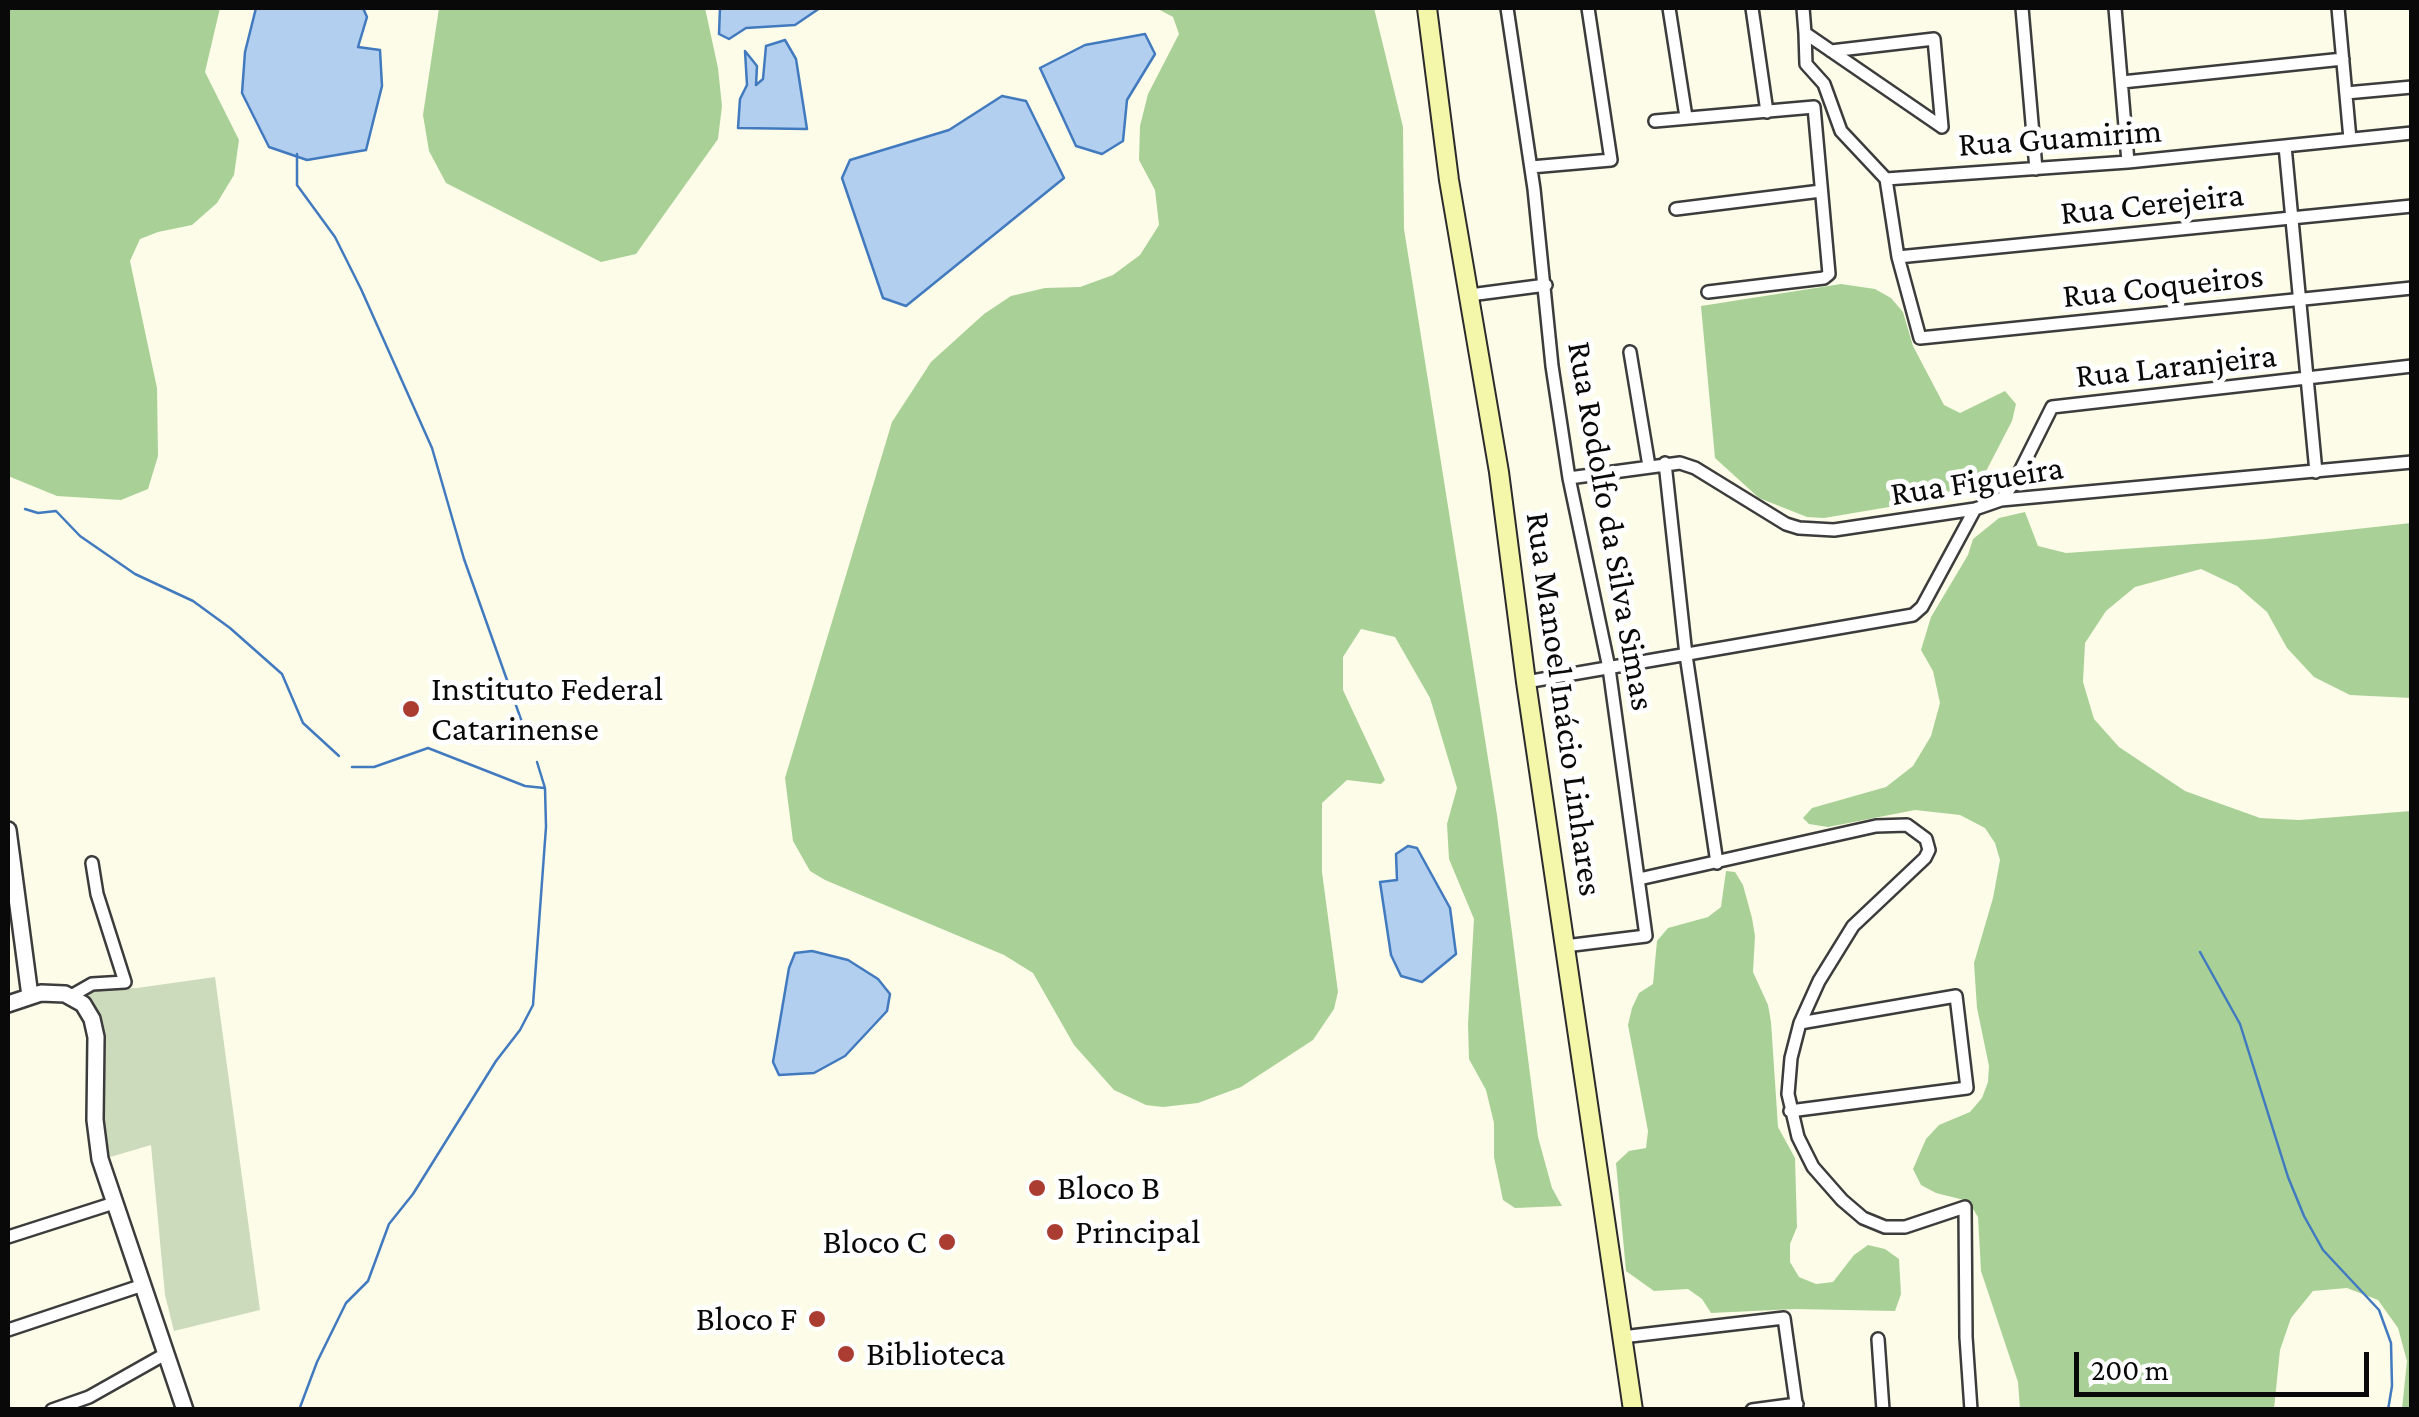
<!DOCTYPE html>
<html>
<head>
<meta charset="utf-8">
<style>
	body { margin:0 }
	#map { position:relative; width:2419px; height:1417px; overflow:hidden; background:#fdfce8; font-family:"Crimson Pro",serif }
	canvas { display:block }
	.frame { position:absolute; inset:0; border:10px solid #090909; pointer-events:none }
	.scale { position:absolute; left:2074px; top:1352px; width:295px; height:45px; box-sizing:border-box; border:5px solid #090909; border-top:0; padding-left:12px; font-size:30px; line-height:35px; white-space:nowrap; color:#090909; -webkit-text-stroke:8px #fff; paint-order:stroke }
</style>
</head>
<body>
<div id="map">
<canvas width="2419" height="1417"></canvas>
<div class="frame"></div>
<div class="scale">200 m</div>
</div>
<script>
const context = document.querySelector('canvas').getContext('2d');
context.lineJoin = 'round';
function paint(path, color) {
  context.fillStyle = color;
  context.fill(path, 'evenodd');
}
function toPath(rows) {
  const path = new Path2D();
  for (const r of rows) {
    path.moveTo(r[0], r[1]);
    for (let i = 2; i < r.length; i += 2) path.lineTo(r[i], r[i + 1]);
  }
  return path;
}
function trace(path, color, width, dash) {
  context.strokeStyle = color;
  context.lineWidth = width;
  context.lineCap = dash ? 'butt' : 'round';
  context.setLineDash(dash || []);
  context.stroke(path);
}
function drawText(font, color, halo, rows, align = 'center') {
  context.font = font + ' "Crimson Pro",serif';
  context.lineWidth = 10;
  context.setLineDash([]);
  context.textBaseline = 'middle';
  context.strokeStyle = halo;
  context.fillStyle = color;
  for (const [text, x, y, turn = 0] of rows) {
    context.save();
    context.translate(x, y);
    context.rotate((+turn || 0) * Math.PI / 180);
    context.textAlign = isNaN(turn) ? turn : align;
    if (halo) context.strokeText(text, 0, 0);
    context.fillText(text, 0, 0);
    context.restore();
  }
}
const forest = toPath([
	[8,8,220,8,205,72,239,140,234,175,217,203,192,225,158,232,140,239,130,261,157,388,158,456,148,489,121,500,57,496,8,476],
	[439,8,705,8,718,68,722,106,718,139,636,254,601,262,446,183,429,151,423,115],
	[1156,8,1374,8,1403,127,1404,229,1497,815,1538,1137,1552,1188,1562,1206,1515,1208,1503,1200,1494,1157,1494,1123,1486,1090,1469,1059,1468,1024,1474,919,1449,859,1447,824,1457,788,1430,698,1395,637,1361,629,1343,657,1343,690,1385,780,1381,784,1347,780,1322,803,1322,872,1338,992,1334,1009,1313,1040,1241,1087,1198,1103,1163,1107,1146,1105,1114,1090,1074,1045,1033,973,1004,955,825,880,810,871,793,841,785,778,892,422,931,362,984,314,1011,296,1045,288,1080,287,1113,275,1140,255,1159,225,1155,190,1139,160,1140,126,1148,94,1179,34,1173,17],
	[1841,284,1875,289,1891,298,1903,312,1913,346,1944,405,1960,413,2005,391,2016,404,2012,421,1983,477,1971,488,1954,496,1824,518,1807,517,1759,498,1715,458,1701,306],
	[2025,512,2038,546,2066,553,2266,539,2411,523,2411,698,2350,695,2314,677,2287,648,2267,612,2237,586,2201,569,2135,587,2106,611,2085,643,2083,682,2094,719,2119,747,2185,791,2260,818,2299,820,2411,811,2411,1409,2402,1409,2407,1361,2398,1328,2378,1300,2347,1288,2313,1291,2291,1318,2280,1350,2274,1409,2020,1409,2018,1382,1981,1271,1978,1217,1968,1201,1936,1193,1921,1185,1913,1169,1926,1139,1939,1125,1970,1112,1982,1098,1988,1082,1989,1066,1977,1008,1974,963,1993,898,2000,860,1995,843,1985,828,1960,815,1915,810,1828,827,1809,824,1803,818,1812,808,1886,787,1913,766,1931,736,1940,703,1933,671,1921,650,1931,617,1968,555,1973,539,1999,518],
	[1726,871,1735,872,1743,885,1752,918,1755,936,1753,972,1768,1005,1771,1022,1778,1127,1795,1158,1797,1227,1790,1244,1790,1262,1799,1277,1816,1284,1833,1282,1854,1255,1868,1245,1885,1249,1899,1259,1901,1294,1895,1311,1795,1309,1711,1313,1702,1299,1688,1289,1654,1291,1626,1271,1616,1163,1629,1151,1646,1148,1648,1131,1628,1025,1632,1008,1639,993,1653,984,1657,941,1668,928,1708,917,1721,907]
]);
const cemetery = toPath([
	[215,977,260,1310,174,1331,165,1295,151,1145,107,1158,102,1117,105,1037,99,1012,89,996,93,990,137,988]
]);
const water = toPath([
	[256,8,363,8,367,17,358,47,380,50,382,86,366,150,307,160,269,147,242,93,245,52,256,8],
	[720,8,820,8,795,25,746,28,729,39,719,34,720,8],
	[1145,34,1155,54,1127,100,1123,141,1102,154,1076,146,1040,68,1085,45,1145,34],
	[785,40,796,59,807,129,738,128,740,99,747,85,745,51,757,66,756,85,763,79,766,46,785,40],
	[1002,96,1026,101,1064,178,906,306,883,298,842,178,850,160,949,130,1002,96],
	[1408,846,1417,848,1450,908,1456,954,1422,982,1401,976,1391,955,1380,882,1397,880,1396,854,1408,846],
	[812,951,848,960,878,979,890,994,887,1011,845,1056,814,1073,779,1075,773,1062,789,968,795,953,812,951]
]);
const stream = toPath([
	[297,154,297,185,335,237,361,289,432,448,464,559,529,742],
	[25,509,38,513,56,511,80,536,135,574,193,601,230,628,282,674,303,723,339,756],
	[352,767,374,767,428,748,525,786,544,788],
	[2200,952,2240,1024,2288,1177,2304,1216,2323,1250,2379,1310,2391,1343,2392,1386,2388,1410],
	[299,1410,317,1362,346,1303,368,1281,389,1224,413,1194,496,1061,520,1030,533,1005,546,827,545,788,537,762]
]);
const minor = toPath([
	[1507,8,1534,189,1552,366,1569,478,1609,668,1646,936,1565,946],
	[1669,8,1686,117],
	[1752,8,1767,112],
	[1803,8,1805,33,1942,127],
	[2022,8,2036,169],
	[2115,8,2128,162],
	[2338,8,2350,139],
	[1805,33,1806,64,1824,84,1841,131,1886,179,2128,162,2412,133],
	[1831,51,1934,39,1942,127],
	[2122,82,2343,59],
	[2346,93,2412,87],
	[1655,121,1814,107,1829,274,1824,278,1708,292],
	[2285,146,2316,472],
	[1531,167,1611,160,1588,8],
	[1886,179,1898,257,1920,338,2412,288],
	[1676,209,1821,191],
	[1898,257,2412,206],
	[1470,295,1546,285],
	[1630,352,1649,466],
	[1665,463,1686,655,1717,863],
	[1569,478,1680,463,1695,468,1786,524,1799,528,1834,530,1975,509,2001,500,2412,462],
	[2001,500,2014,483,2052,407,2412,366],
	[1526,682,1913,615,1922,607,1975,509],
	[1639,879,1876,826,1907,825,1926,839,1929,850,1925,858,1853,926,1819,981,1800,1023,1791,1058,1788,1094,1798,1137,1813,1167,1842,1200,1863,1218,1885,1227,1905,1227,1965,1207,1966,1337,1971,1410],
	[71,996,92,984,125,982,97,894,92,863],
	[1790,1111,1967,1088,1956,996,1800,1023],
	[8,1237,114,1203],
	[8,1330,143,1285],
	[1622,1337,1784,1318,1797,1410],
	[1878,1339,1883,1410],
	[52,1410,89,1397,167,1353],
	[1752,1410,1797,1404]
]);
const tertiary = toPath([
	[8,830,30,996],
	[8,1004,41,993,65,994,83,1004,92,1019,96,1037,95,1120,100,1159,185,1410]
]);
const secondary = toPath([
	[1427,8,1449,180,1499,472,1526,682,1633,1410]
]);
const markers = [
	[411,709,10,"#aa3c31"],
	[1037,1188,10,"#aa3c31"],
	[1055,1232,10,"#aa3c31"],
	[947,1242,10,"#aa3c31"],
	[817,1319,10,"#aa3c31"],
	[846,1354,10,"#aa3c31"]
];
const streetNames = [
	["Rua Guamirim",2060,138,-4],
	["Rua Cerejeira",2152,204,-6],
	["Rua Coqueiros",2163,286,-6],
	["Rua Laranjeira",2176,366,-6],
	["Rua Figueira",1977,481,-9],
	["Rua Rodolfo da Silva Simas",1611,526,80],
	["Rua Manoel Inácio Linhares",1564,704,82]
];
const poiNames = [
	["Instituto Federal",431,689],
	["Catarinense",431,729],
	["Bloco B",1057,1188],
	["Principal",1075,1232],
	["Bloco C",927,1242,"right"],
	["Bloco F",797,1319,"right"],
	["Biblioteca",866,1354]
];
paint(forest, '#a9d197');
paint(cemetery, '#cddbbd');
paint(water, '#b2cfef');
trace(water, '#417abe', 2.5);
trace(stream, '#417abe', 2.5);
trace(minor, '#3c3c3c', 16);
trace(tertiary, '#3c3c3c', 20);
trace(secondary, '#2b2b2b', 22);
trace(minor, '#fff', 11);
trace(tertiary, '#fff', 15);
trace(secondary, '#f4f6a9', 18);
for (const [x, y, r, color] of markers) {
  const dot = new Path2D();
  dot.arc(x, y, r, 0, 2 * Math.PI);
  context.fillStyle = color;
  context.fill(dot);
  trace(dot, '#fff', 4);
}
drawText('35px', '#090909', '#fff', streetNames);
drawText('35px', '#090909', '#fff', poiNames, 'left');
</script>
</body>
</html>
